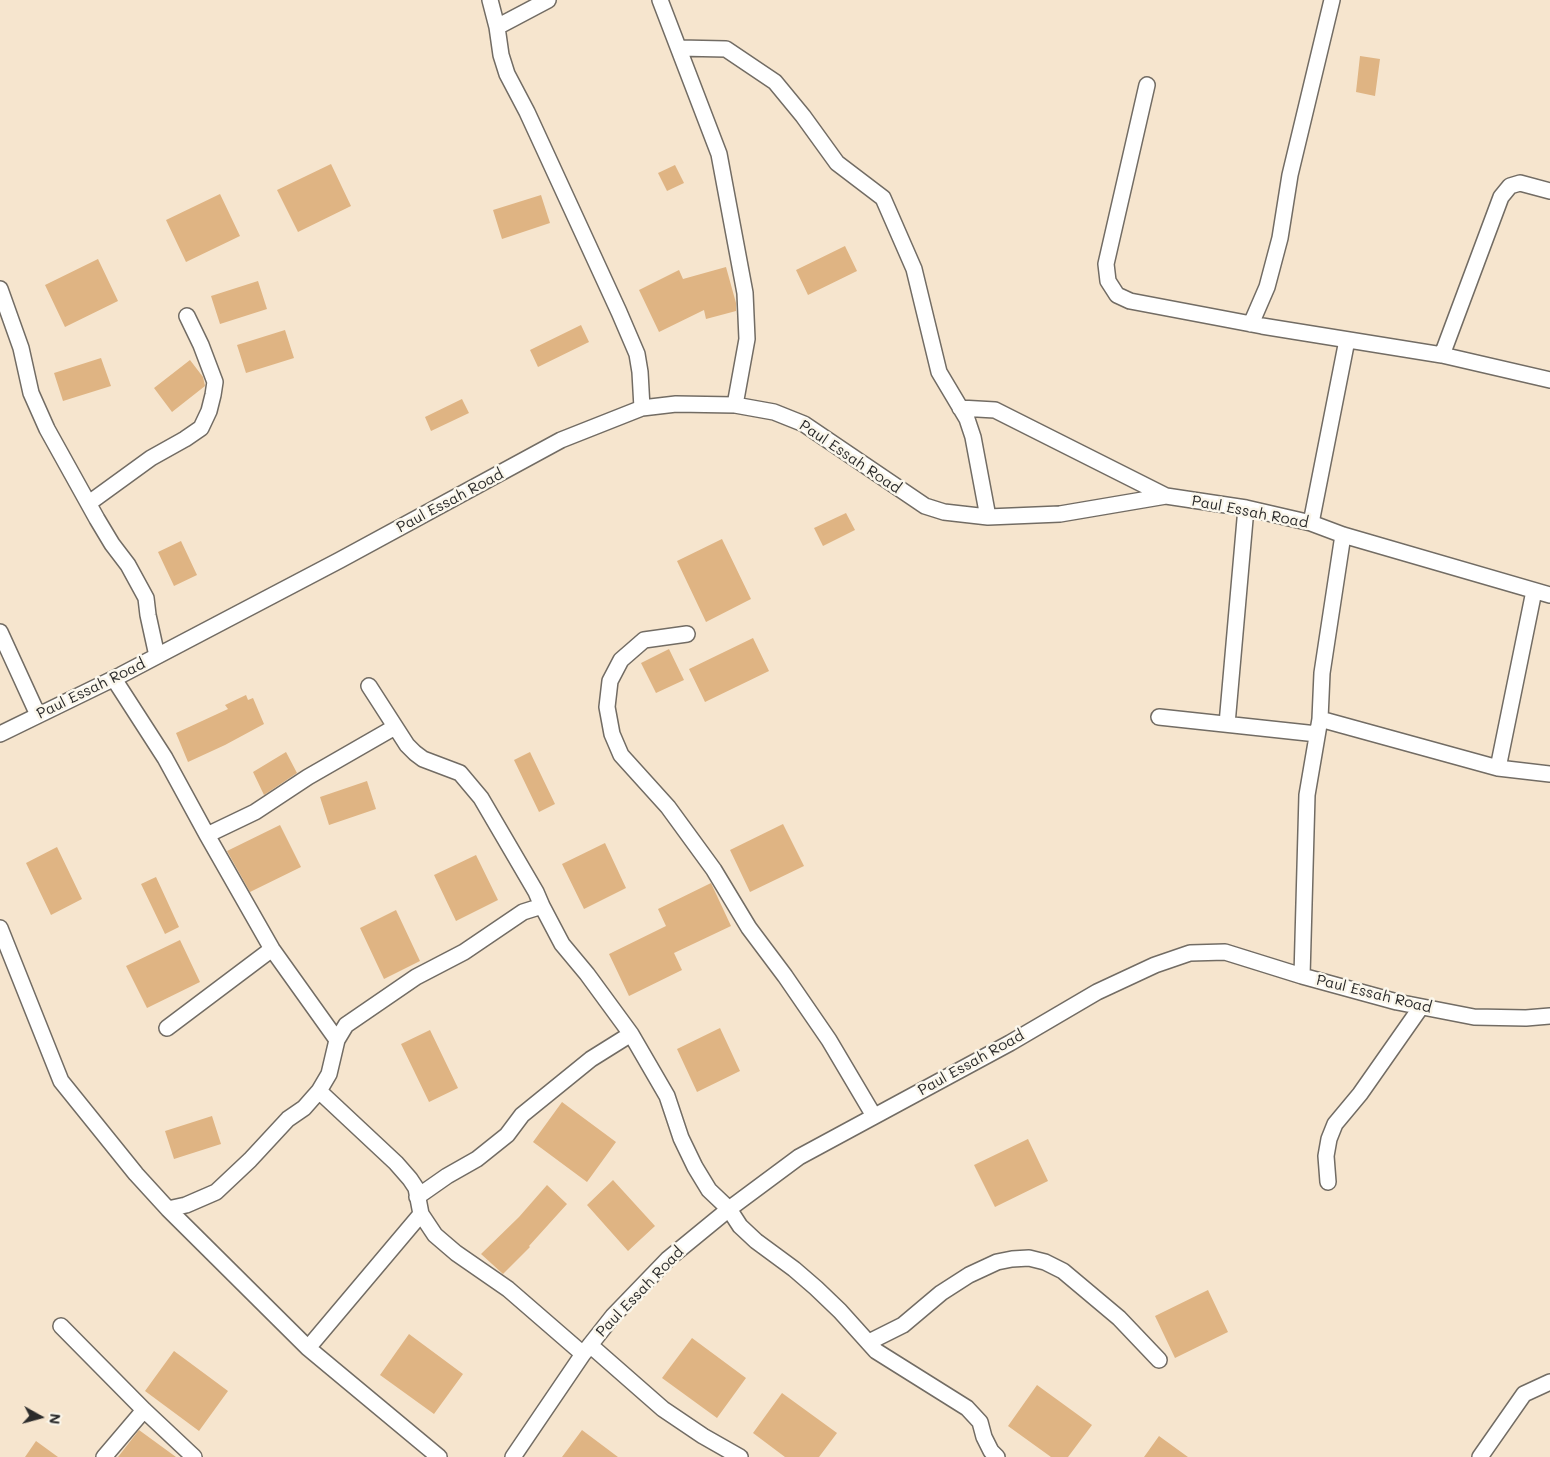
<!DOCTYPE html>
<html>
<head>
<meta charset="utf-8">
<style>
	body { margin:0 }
	#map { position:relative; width:1550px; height:1457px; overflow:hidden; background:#f6e5ce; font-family:Mali,sans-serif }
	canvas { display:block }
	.north { position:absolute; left:15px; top:1392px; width:50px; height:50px; -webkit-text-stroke:4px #fbf7ec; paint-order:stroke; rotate:97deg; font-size:14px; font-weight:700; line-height:20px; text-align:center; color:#2b2b2b }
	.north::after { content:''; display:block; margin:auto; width:18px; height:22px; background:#2b2b2b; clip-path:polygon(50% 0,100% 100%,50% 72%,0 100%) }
</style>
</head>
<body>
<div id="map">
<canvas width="1550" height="1457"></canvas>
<div class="north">N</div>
</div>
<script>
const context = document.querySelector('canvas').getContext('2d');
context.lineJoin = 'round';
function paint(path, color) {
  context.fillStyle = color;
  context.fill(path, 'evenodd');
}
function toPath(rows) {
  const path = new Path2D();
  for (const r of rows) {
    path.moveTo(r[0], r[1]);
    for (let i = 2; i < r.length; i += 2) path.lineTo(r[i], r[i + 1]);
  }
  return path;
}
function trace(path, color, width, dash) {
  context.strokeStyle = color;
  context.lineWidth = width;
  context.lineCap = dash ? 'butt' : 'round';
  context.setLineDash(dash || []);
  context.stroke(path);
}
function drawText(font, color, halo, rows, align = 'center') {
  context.font = font + ' Mali,sans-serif';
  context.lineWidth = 5;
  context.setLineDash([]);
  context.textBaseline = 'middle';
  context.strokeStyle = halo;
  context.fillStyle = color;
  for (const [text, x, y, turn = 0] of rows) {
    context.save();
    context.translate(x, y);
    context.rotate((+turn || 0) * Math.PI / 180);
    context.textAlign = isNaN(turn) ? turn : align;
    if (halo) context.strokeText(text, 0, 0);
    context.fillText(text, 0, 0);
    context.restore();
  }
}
const building = toPath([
	[1360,56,1380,59,1375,96,1356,92],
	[331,164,351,206,298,232,277,190],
	[675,165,684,183,667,191,658,173],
	[220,194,240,236,186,262,166,220],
	[541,195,550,223,502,239,493,210],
	[845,246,857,271,808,295,796,270],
	[98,259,118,301,65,327,45,285],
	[726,267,736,303,736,311,706,319,704,310,659,332,639,290,679,270,683,279],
	[258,281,267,309,220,324,211,296],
	[581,325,589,342,538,367,530,350],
	[285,330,294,358,246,373,237,345],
	[101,358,111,386,63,401,54,373],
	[190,360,203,377,205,386,172,412,154,388],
	[462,399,469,413,431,431,425,417],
	[846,513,855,530,823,546,814,528],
	[722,539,751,599,706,622,677,561],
	[181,541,197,575,174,586,158,552],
	[753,638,769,671,705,702,689,669],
	[669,649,684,680,656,693,641,663],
	[246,695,248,700,253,698,264,724,225,745,188,762,176,733,228,709,225,705],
	[286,752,297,773,264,795,253,772],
	[530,752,555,804,539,812,514,760],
	[367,781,376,809,329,825,320,797],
	[783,824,804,866,750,892,730,850],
	[280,825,301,867,250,892,227,851],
	[605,843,626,888,584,909,562,864],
	[57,847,82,899,51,915,26,863],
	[476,855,498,900,456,921,434,875],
	[156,877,179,927,165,934,141,884],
	[711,883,731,926,674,953,682,970,629,996,609,954,666,926,658,909],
	[396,910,420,961,384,979,360,928],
	[180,940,200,982,147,1008,126,966],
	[720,1028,740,1071,697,1092,677,1049],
	[430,1030,458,1088,429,1102,401,1044],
	[562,1102,616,1142,587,1182,533,1142],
	[212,1116,221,1144,174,1159,165,1131],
	[1028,1139,1048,1181,995,1207,974,1165],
	[613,1180,655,1226,628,1251,587,1205],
	[547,1185,567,1204,529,1246,530,1247,503,1274,481,1254,519,1217],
	[1208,1290,1228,1332,1175,1358,1155,1316],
	[409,1334,463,1374,434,1414,380,1375],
	[692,1338,746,1378,717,1418,662,1378],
	[174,1351,228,1391,199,1431,145,1391],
	[1037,1385,1092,1425,1068,1457,1051,1457,1008,1426],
	[782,1393,837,1433,819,1457,785,1457,753,1433],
	[139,1430,176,1457,118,1457],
	[582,1430,618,1457,562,1457],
	[1159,1436,1188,1457,1144,1457],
	[36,1441,58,1457,25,1457]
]);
const street = toPath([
	[490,0,497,27,501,55,507,74,527,112,619,312,637,354,640,372,642,408],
	[660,0,719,154,745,293,747,339,735,405],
	[497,27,548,0],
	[679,48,726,49,775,82,803,116,837,163,883,198,914,269,939,372,967,419,973,437,988,517],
	[1147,85,1106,264,1108,281,1117,295,1130,301,1262,326,1442,355,1550,380],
	[0,289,21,348,31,393,47,429,97,519,112,544,128,565,146,598,148,615,157,656],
	[1251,324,1267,287,1280,238,1290,175,1332,0],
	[1442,355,1501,197,1510,186,1520,183,1550,191],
	[960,408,995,410,1166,496],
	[89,503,151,458,185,439,201,428,209,411,213,395,215,382,201,345,187,316],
	[1311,523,1347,340],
	[0,632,38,715],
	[687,634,644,640,621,660,610,681,607,707,612,734,621,755,668,807,714,870,749,928,785,976,829,1040,874,1116],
	[114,679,165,758,207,835,272,949,337,1040],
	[369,686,407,745,415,753,423,759,460,773,481,798,536,892,542,906,562,944,587,974,631,1034,667,1096,681,1138,695,1167,709,1190,729,1209,740,1226,756,1241,794,1269,816,1288,840,1311,876,1351,967,1408,980,1422,984,1437,991,1451,997,1457],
	[1159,717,1317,734],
	[1320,719,1498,768,1550,774],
	[1227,724,1246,508],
	[0,734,121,675,340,560,561,440,642,408,676,404,735,405,774,412,804,424,925,506,944,512,988,517,1060,514,1166,496,1246,508,1311,523,1343,535,1550,595],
	[1498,768,1534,591],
	[207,835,255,812,308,777,395,727],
	[0,928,61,1081,136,1174,168,1209,308,1348,439,1457],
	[1302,976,1307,795,1320,719,1322,673,1343,535],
	[167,1028,272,949],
	[319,1091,396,1163,410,1179,416,1188,421,1214,435,1235,456,1253,508,1289,583,1354],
	[1328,1182,1326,1156,1329,1139,1335,1124,1360,1094,1421,1007],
	[417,1197,447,1176,477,1159,507,1135,522,1115,591,1059,631,1034],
	[168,1209,186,1205,216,1192,250,1160,288,1119,304,1108,319,1091,329,1074,337,1040,346,1025,416,977,464,952,523,912,542,906],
	[61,1326,144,1410,194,1457],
	[869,1342,903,1325,941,1293,969,1275,997,1262,1012,1259,1029,1258,1045,1262,1063,1271,1119,1318,1159,1360],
	[590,1345,663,1409,703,1436,740,1457],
	[308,1348,421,1214],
	[104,1457,144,1410],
	[513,1457,583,1354,613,1316,668,1259,729,1209,799,1157,1010,1043,1097,992,1155,965,1190,953,1225,952,1302,976,1397,1002,1474,1017,1526,1018,1550,1016],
	[1480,1457,1524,1394,1550,1382]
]);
const streetNames = [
	["Paul Essah Road",850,457,34],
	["Paul Essah Road",450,501,-28],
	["Paul Essah Road",1250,512,11],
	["Paul Essah Road",91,689,-26],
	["Paul Essah Road",1374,994,14],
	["Paul Essah Road",971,1063,-29],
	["Paul Essah Road",640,1292,-46]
];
paint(building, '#dfb483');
trace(street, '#726c64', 18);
trace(street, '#fff', 15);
drawText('15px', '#2b2b2b', '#fbf7ec', streetNames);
</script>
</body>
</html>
